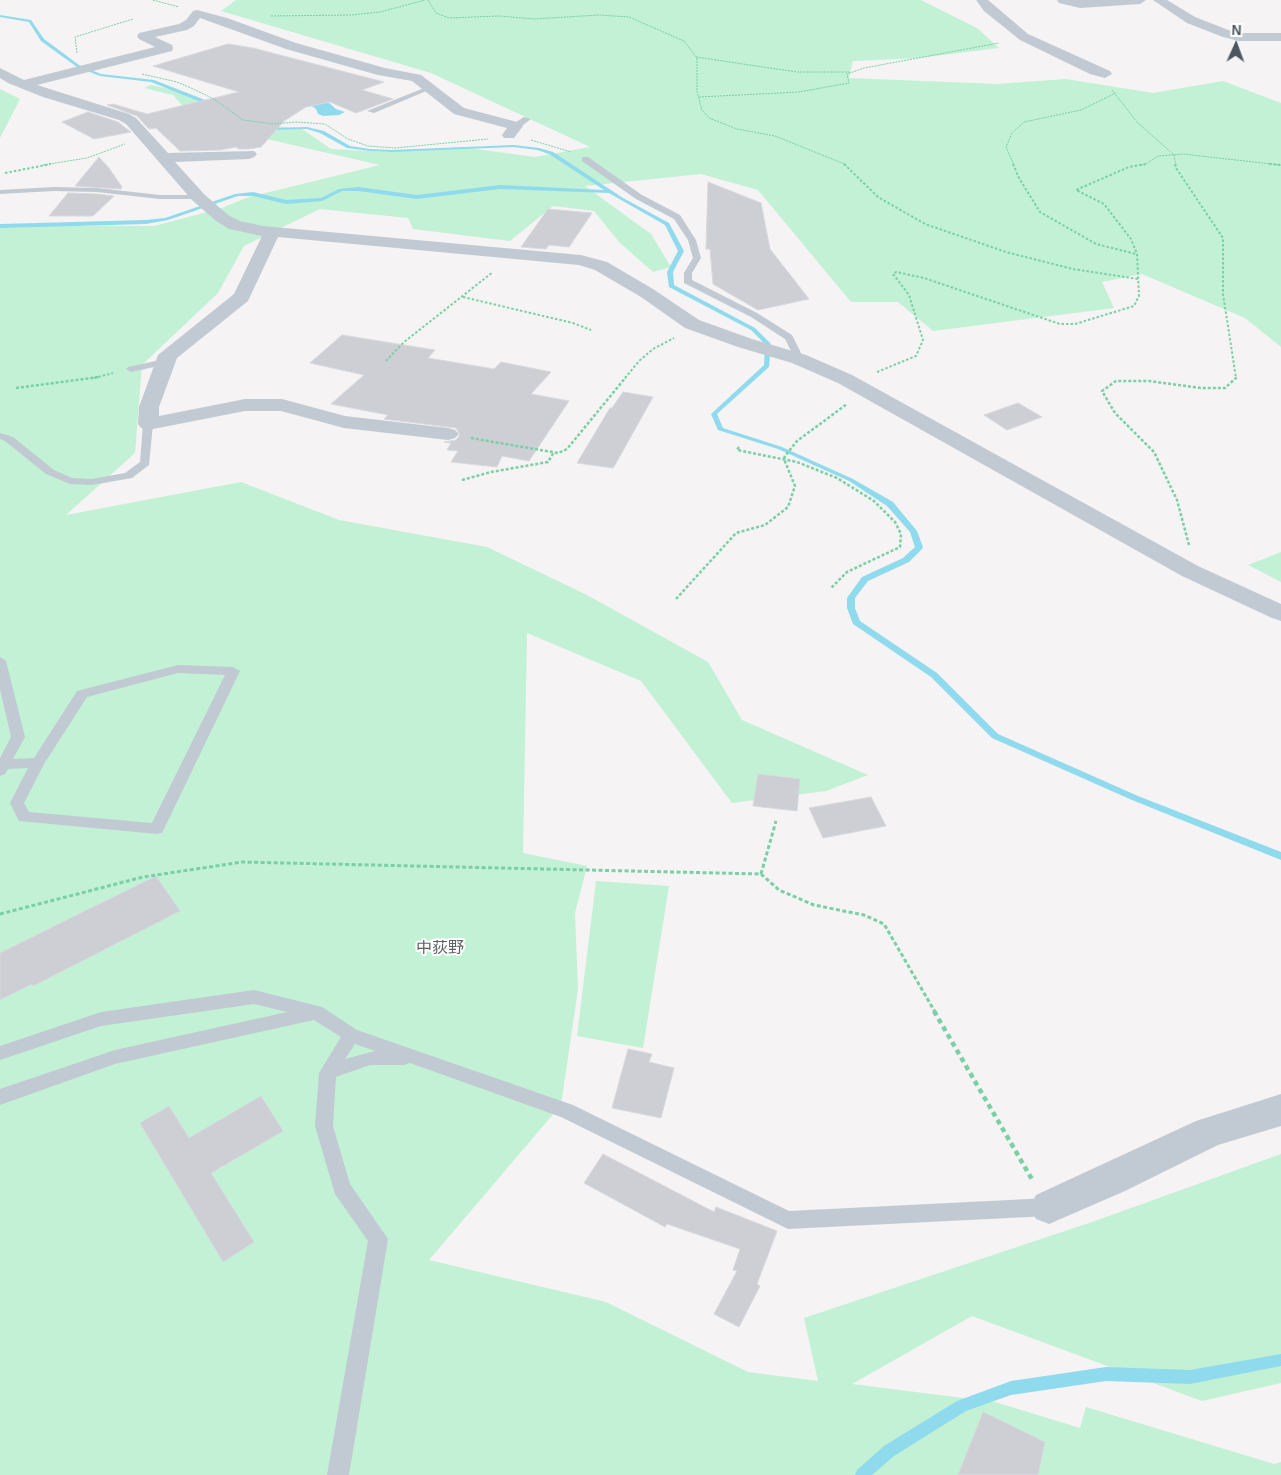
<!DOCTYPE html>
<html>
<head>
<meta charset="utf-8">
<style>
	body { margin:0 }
	#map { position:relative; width:1281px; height:1475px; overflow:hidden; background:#f5f3f3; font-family:Arial,sans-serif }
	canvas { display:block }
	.north { position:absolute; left:1211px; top:20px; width:50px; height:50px; -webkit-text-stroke:4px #fff; paint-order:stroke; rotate:2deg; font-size:14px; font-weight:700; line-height:20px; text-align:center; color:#4a5661 }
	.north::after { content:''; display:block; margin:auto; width:18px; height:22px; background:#4a5661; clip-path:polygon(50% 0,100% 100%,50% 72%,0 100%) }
</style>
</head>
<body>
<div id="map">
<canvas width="1281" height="1475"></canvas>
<div class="north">N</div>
</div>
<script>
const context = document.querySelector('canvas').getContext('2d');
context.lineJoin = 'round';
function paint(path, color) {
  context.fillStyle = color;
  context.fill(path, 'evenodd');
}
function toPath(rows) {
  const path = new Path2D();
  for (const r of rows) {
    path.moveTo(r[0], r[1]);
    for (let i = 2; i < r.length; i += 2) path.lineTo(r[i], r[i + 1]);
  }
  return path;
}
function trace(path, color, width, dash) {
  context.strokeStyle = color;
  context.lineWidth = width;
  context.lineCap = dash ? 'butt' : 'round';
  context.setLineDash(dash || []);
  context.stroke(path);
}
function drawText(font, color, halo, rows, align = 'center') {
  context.font = font + ' Arial,"Noto Sans JP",sans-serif';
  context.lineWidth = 4;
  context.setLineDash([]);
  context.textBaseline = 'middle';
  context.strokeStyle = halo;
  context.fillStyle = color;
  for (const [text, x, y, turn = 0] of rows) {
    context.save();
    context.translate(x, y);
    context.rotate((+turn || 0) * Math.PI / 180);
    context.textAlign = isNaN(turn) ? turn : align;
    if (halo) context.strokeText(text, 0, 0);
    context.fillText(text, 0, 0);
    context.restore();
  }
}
const green = toPath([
	[236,0,921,0,977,28,999,48,919,58,853,61,849,78,997,84,1066,79,1153,93,1223,81,1281,103,1281,347,1245,318,1142,274,1102,282,1114,308,933,331,898,302,851,302,758,190,701,174,585,186,651,234,671,267,653,272,619,242,594,211,553,206,510,241,413,229,408,218,320,209,244,246,218,293,142,365,135,453,66,515,241,482,339,520,487,547,587,595,708,662,742,720,868,775,826,791,732,803,641,681,527,633,523,853,587,866,575,913,578,989,561,1105,429,1260,606,1302,748,1372,818,1381,804,1318,1095,1221,1281,1154,1281,1383,1202,1401,972,1316,852,1384,995,1402,1080,1428,1086,1407,1274,1464,1281,1462,1281,1475,0,1475,0,225,154,226,219,209,249,197,380,165,197,123,173,95,144,88,151,85,188,93,232,123,302,129,331,149,388,152,461,147,535,157,590,147,431,73,221,11],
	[0,89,20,99,0,138],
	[1281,552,1281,582,1248,565],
	[596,881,669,886,643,1048,577,1036]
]);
const water = toPath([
	[328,102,336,109,345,112,339,115,323,116,318,114,316,109,309,104]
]);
const stream = toPath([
	[0,15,31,20,44,39,79,65,101,74,154,80,205,100,212,108,208,109,201,102,151,82,100,76,77,67,41,41,29,22,0,17,0,15],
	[307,127,324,131,350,146,370,149,391,150,514,145,539,148,553,152,623,198,669,223,684,251,673,272,674,285,755,328,771,344,769,367,717,414,723,428,782,447,853,479,893,502,917,531,923,547,922,549,909,562,868,581,855,598,855,608,860,621,937,673,998,734,1138,796,1281,852,1281,860,1132,800,992,738,931,677,853,624,847,608,847,598,862,577,903,558,915,547,910,532,887,506,849,481,778,449,718,430,711,414,764,365,765,344,751,330,669,287,667,272,678,251,665,225,609,193,500,189,417,199,358,191,342,191,322,201,286,204,253,196,238,196,168,220,146,224,0,228,0,224,146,220,165,218,235,194,253,192,286,200,321,198,339,189,358,187,417,195,500,185,604,190,549,154,537,150,514,147,391,152,370,151,347,148,320,133,307,129,267,130,265,129,267,128,307,127],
	[1281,1354,1281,1366,1190,1384,1106,1381,1011,1395,966,1411,894,1456,872,1475,855,1475,857,1470,884,1446,957,1401,1011,1381,1106,1367,1190,1370,1281,1354]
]);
const building = toPath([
	[228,44,253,48,384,82,362,90,393,99,356,113,330,102,306,107,284,121,261,147,248,149,239,149,236,147,220,150,180,151,156,128,149,129,137,116,107,105,113,104,147,114,239,92,153,66,228,44],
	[88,112,118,122,131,132,94,139,62,122,88,112],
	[99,157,109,168,122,187,121,189,75,186,99,157],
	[708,182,761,203,770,249,809,299,758,310,713,284,710,249,706,249,708,182],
	[68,193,97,194,114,196,93,216,49,216,68,193],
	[548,209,592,213,569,247,549,245,546,249,521,247,548,209],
	[342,335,435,350,428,358,494,369,501,362,551,372,531,394,569,401,529,461,502,456,497,467,451,462,458,451,447,450,451,443,444,442,456,440,460,435,456,428,384,419,388,415,331,404,364,375,310,363,342,335],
	[623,392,653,397,615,465,613,468,577,463,610,408,612,408,623,392],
	[1018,403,1042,417,1007,430,984,415,1018,403],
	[758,774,800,779,797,811,753,806,758,774],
	[871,797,886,826,823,838,809,808,871,797],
	[156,876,180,911,33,986,32,984,0,1000,0,953,156,876],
	[628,1049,652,1054,649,1062,674,1068,661,1118,612,1108,628,1049],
	[261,1096,283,1131,211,1173,254,1242,223,1262,140,1123,169,1106,189,1138,261,1096],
	[603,1154,714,1212,716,1207,777,1231,757,1284,760,1286,739,1327,714,1314,737,1271,733,1270,740,1249,667,1224,665,1227,584,1183,603,1154],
	[983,1412,1045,1442,1038,1475,958,1475,983,1412]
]);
const pathFar4 = toPath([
	[153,0,179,7],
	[428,0,436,13,449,18,499,16,534,19,599,15,629,17,684,41,697,58,697,92,702,110,709,118,737,129,775,136,847,165],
	[271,16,351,15,380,12,425,0],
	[77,53,75,37,133,19],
	[696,57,797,72,849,72],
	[142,74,177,82,191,88,214,99,243,120,273,124,296,122,325,124,348,139,368,146,395,148,488,139],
	[1112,90,1137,122,1174,155,1176,165],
	[699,97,799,92,849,83,847,74,864,68,999,43],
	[531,140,571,152],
	[43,165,87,158,125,144],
	[1014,165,1006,147,1012,133,1024,122,1081,110,1116,93],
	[1141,165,1146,164,1158,156,1183,154,1280,165]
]);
const pathFar3 = toPath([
	[844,164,878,197,925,224,1006,252,1073,269,1138,279],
	[1013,164,1019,178,1040,212,1096,244,1136,254],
	[1175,164,1176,168,1223,238,1223,294,1236,378],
	[1269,164,1281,165],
	[5,173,51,164],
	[463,297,573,323,591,330],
	[386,361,404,342,493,272],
	[877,372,916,356,923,340,909,295,893,274,896,272,924,278,1060,324,1075,324,1134,306,1139,296,1137,254,1131,239,1104,204,1076,190,1129,167,1146,164],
	[94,378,113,373],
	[625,378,639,361,653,349,674,338]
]);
const pathFar2 = toPath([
	[16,388,99,377],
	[471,438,558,453,567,449,626,377],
	[739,447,737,450,797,462,837,478,874,501,895,522,901,534,900,547,847,572,831,588],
	[462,480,491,472,548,462,554,452],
	[1189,545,1177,500,1154,452,1115,413,1102,391,1116,381,1149,381,1201,388,1225,388,1237,377],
	[676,599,736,533,765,525,788,507,795,486,784,459,785,456,797,441,847,404]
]);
const pathFar1 = toPath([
	[761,874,776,821],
	[0,914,143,877,242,862,761,874,779,890,814,905,864,915,884,924,935,1012]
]);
const path = toPath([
	[934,1011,1033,1181]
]);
const lane = toPath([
	[429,86,432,88,431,89,374,113,367,111,429,86],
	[524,117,531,119,519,128,513,128,513,124,524,117],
	[582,157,588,157,642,195,680,215,696,240,701,258,692,273,692,280,757,313,792,335,804,359,802,361,796,361,785,339,751,317,684,283,684,273,693,258,688,240,674,219,636,199,582,161,582,157],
	[54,187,97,188,160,195,198,195,202,197,198,199,160,199,97,192,54,191,0,194,0,190,54,187],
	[165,359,168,360,168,364,131,372,126,369,128,367,165,359],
	[148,421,153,424,149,465,132,478,92,485,70,484,46,474,5,441,0,439,0,433,13,437,54,470,72,478,92,479,125,473,140,462,143,424,148,421],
	[0,657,6,661,25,737,13,759,34,758,77,691,178,665,233,667,240,671,164,829,162,833,157,834,19,821,10,803,28,768,8,769,5,774,0,776,0,758,11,737,0,689,0,657],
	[178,673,225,675,152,823,29,812,24,803,44,764,87,697,178,673],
	[254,990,322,1007,357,1030,573,1105,789,1211,1049,1198,1056,1201,1058,1207,1056,1213,1049,1216,788,1229,561,1117,410,1063,404,1065,370,1065,336,1077,333,1126,350,1184,388,1239,349,1475,327,1475,368,1241,335,1194,315,1126,319,1073,341,1037,314,1020,115,1064,0,1105,0,1089,115,1050,287,1012,254,1004,101,1026,0,1060,0,1046,101,1012,254,990],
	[355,1044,375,1051,345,1059,355,1044]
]);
const street = toPath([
	[976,0,988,0,1028,34,1110,71,1112,74,1105,78,1090,74,1020,40,984,11,976,0],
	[1057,0,1146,0,1140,4,1080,8,1059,3,1057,0],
	[1153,0,1167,0,1195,17,1231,31,1239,33,1281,33,1281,41,1239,41,1223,37,1187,23,1153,0],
	[197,10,227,18,296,43,385,68,421,75,464,108,521,123,523,126,514,138,504,138,502,135,507,128,454,114,412,81,378,75,286,49,200,18,194,26,187,30,155,37,172,45,173,48,172,51,37,85,129,114,136,118,168,153,254,151,257,154,254,157,249,159,175,162,204,194,228,215,240,221,263,226,581,255,607,262,653,289,699,320,752,339,806,355,852,375,1198,566,1281,604,1281,621,1272,618,1182,576,838,383,792,363,738,347,685,328,641,297,595,270,579,265,278,237,248,301,177,358,159,407,159,416,245,399,282,399,345,416,448,428,455,430,459,434,455,438,448,440,344,428,281,411,245,411,148,430,141,428,138,424,139,407,158,355,234,294,262,236,229,229,216,221,192,200,126,124,119,120,43,97,8,83,0,78,0,68,24,80,155,47,139,39,137,36,139,33,179,24,186,20,193,11,197,10],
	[1281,1094,1281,1126,1218,1145,1125,1191,1049,1224,1036,1219,1030,1207,1036,1195,1196,1121,1281,1094]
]);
const neighbourhoodNames = [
	["中荻野",440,949]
];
paint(green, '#c3f1d5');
paint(water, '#90daee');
paint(stream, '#90daee');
paint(building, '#cdcfd5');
trace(building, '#d7d9de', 1);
trace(pathFar4, '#7ad0a6', 1, [2, 1]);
trace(pathFar3, '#7ad0a6', 2, [2.5, 2]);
trace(pathFar2, '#7ad0a6', 2.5, [3, 2]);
trace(pathFar1, '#7ad0a6', 3, [4, 2.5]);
trace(path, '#7ad0a6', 4.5, [5, 4]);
paint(lane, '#c1cad2');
paint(street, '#c1cad2');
drawText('16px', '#5f6368', '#fff', neighbourhoodNames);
</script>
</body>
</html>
